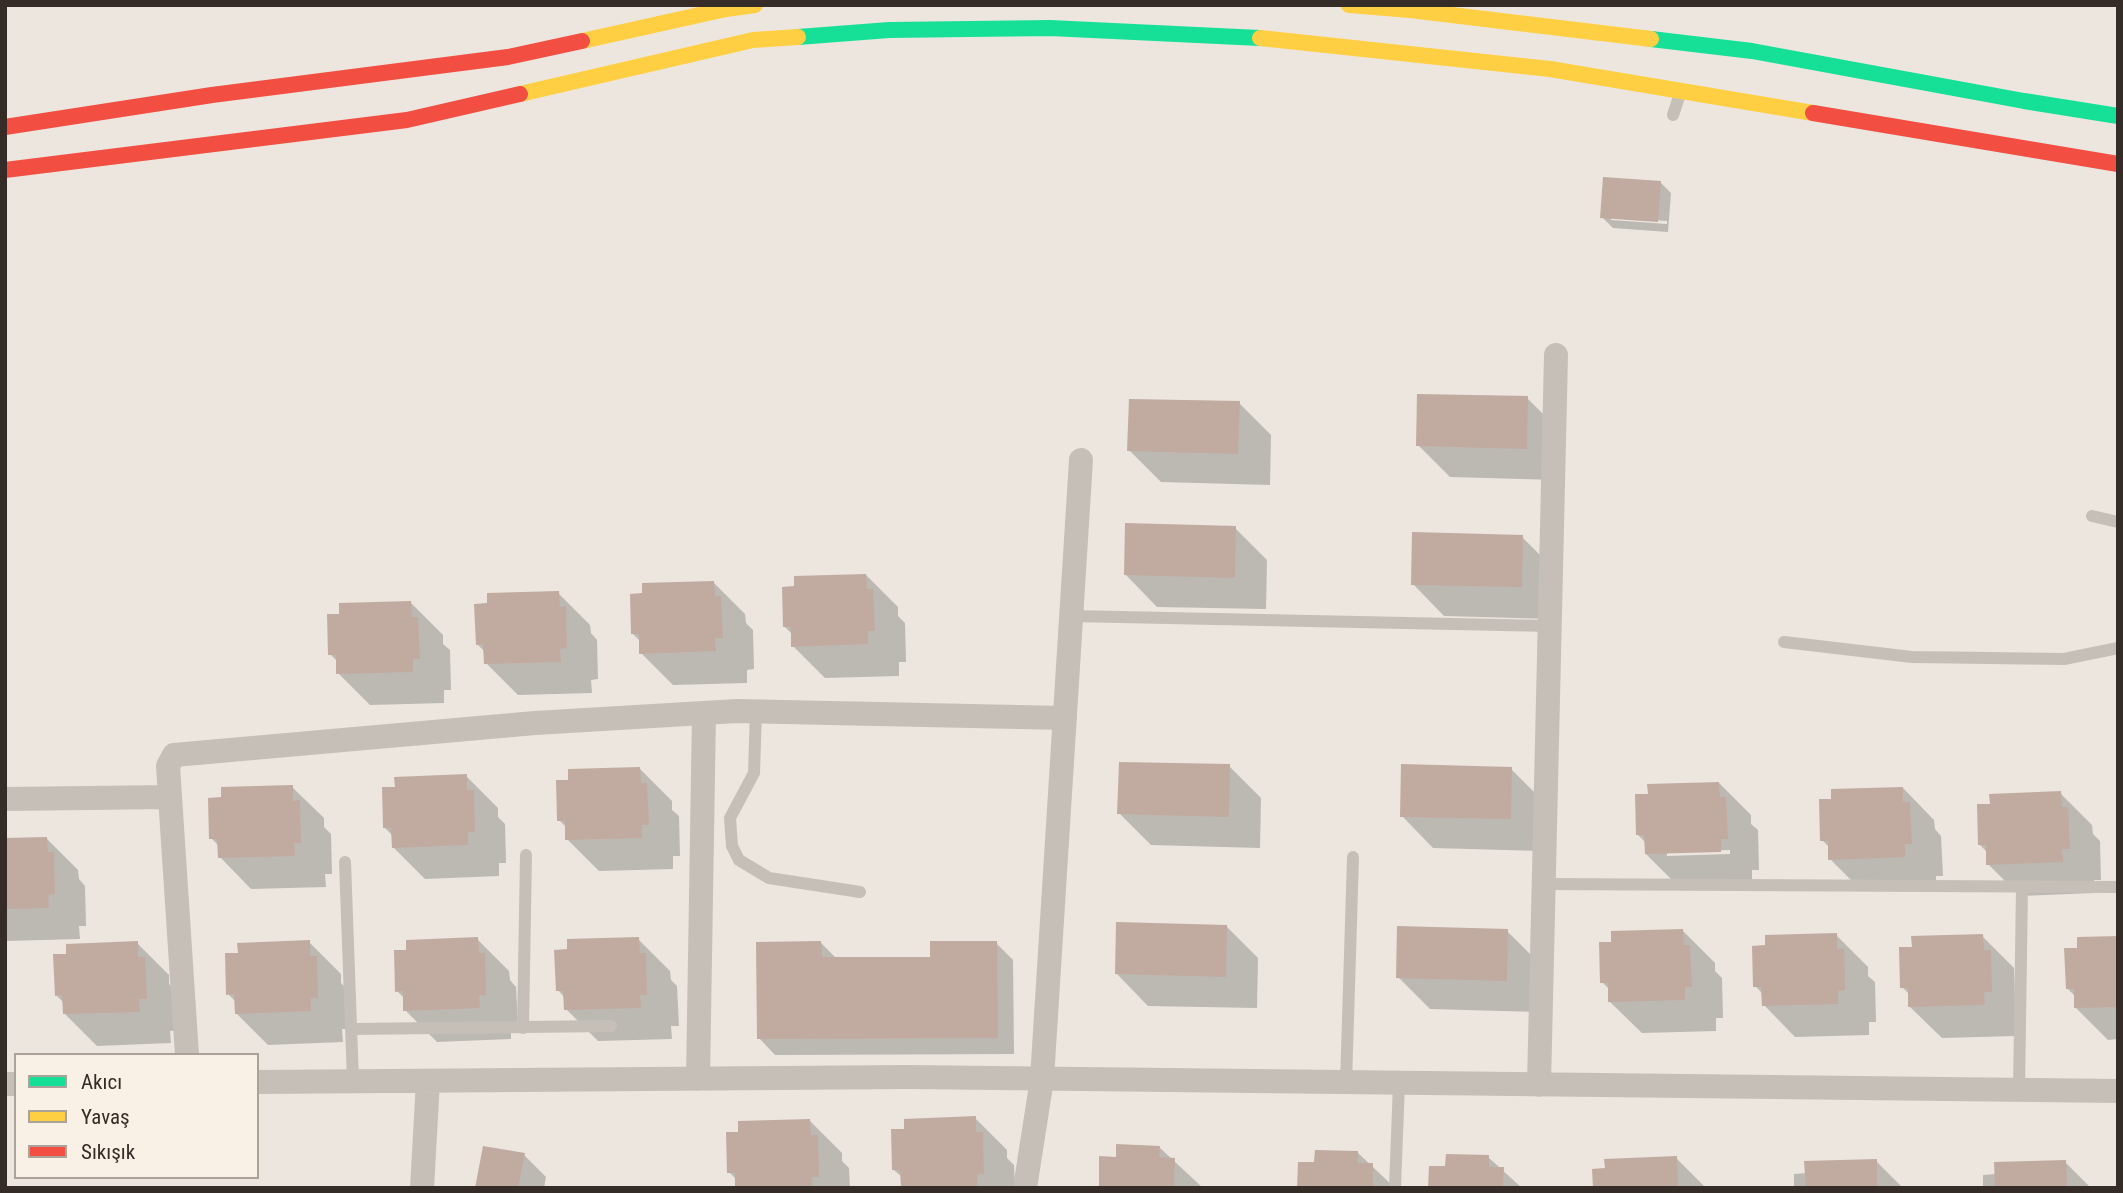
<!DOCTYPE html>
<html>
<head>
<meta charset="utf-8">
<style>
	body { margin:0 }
	#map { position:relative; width:2123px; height:1193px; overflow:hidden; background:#ece6df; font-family:"Roboto Condensed",sans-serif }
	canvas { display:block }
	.frame { position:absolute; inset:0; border:7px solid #362c27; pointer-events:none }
	.legend { position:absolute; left:14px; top:1053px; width:245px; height:126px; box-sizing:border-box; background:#faf1e6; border:2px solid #aca29a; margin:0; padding:9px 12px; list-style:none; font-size:21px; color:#362c27 }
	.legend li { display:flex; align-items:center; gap:14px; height:35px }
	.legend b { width:35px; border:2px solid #aca29a }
</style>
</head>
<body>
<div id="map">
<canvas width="2123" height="1193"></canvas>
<div class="frame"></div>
<ul class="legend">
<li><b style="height:9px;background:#16e098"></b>Akıcı</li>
<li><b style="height:9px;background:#ffcf43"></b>Yavaş</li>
<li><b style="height:9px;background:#f24e42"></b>Sıkışık</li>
</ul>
</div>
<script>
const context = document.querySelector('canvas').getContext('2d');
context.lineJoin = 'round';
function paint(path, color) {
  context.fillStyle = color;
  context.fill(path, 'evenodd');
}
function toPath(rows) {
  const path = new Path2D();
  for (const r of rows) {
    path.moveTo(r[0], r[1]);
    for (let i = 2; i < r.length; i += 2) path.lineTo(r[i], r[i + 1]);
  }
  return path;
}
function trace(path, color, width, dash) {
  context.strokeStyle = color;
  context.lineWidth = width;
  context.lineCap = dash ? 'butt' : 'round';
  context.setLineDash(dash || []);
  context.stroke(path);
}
const shadow = toPath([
	[1660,182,1671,193,1668,232,1613,228,1602,217],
	[1611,217,1667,221,1667,224,1611,220],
	[1527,398,1559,430,1558,480,1450,477,1418,445],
	[1239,403,1271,435,1270,485,1161,482,1129,450],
	[1235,528,1267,560,1266,609,1157,607,1126,575],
	[1522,537,1554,569,1553,619,1444,616,1413,584],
	[866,575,898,607,898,616,905,623,906,662,899,662,899,676,825,678,793,646,793,635,785,627],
	[713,582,745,614,746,623,753,630,754,669,747,670,747,683,673,685,641,653,641,642,633,634],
	[558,593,590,625,591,633,597,640,598,679,591,680,592,693,518,695,486,663,485,652,477,644],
	[411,603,443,635,443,644,450,650,451,690,444,690,444,703,370,705,338,673,338,662,330,654,341,615],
	[1229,766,1261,798,1260,848,1151,845,1119,813],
	[640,769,672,801,672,810,679,816,680,856,673,856,673,869,599,871,567,839,567,828,559,820,570,781],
	[1511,769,1543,801,1542,851,1433,848,1402,816],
	[466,776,498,808,498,817,505,824,506,863,499,863,499,876,425,879,393,847,393,836,385,828],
	[1719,783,1751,815,1751,824,1758,830,1759,870,1752,870,1752,884,1678,886,1646,854,1646,843,1638,835],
	[1730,850,1730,854,1667,856,1667,852],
	[292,787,324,818,324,827,331,834,332,874,325,874,326,887,251,889,220,857,219,846,211,838],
	[1903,788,1934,820,1935,829,1941,836,1943,876,1936,876,1936,889,1862,891,1830,859,1830,848,1822,840],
	[2060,793,2092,825,2093,834,2100,841,2101,880,2094,880,2094,893,2020,896,1988,864,1988,853,1980,845,1991,806],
	[46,838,78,870,79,879,85,886,86,926,79,926,80,939,6,941,5,840],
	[1226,926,1258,958,1257,1008,1148,1006,1117,974],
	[1507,931,1539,963,1538,1012,1430,1009,1398,977],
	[1683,931,1715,963,1715,971,1722,978,1723,1018,1716,1018,1716,1031,1642,1033,1610,1002,1610,990,1602,982,1613,943],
	[1836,935,1868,967,1868,976,1875,982,1876,1022,1869,1022,1869,1035,1795,1037,1764,1005,1763,994,1755,986,1766,947],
	[1982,936,2014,968,2016,1036,1942,1038,1910,1007,1910,995,1902,987],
	[2118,938,2118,1039,2108,1040,2076,1008,2076,997,2067,988,2079,949],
	[477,939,509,971,510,980,516,987,518,1026,511,1026,511,1039,437,1042,405,1010,405,999,397,991],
	[638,939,670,971,671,980,677,986,679,1026,671,1026,672,1039,598,1041,566,1009,565,998,558,990],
	[309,942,341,974,341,983,348,990,349,1029,342,1029,343,1042,268,1045,236,1013,236,1002,228,994],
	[137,943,169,975,169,984,176,991,178,1030,170,1031,171,1043,97,1046,65,1014,64,1003,56,995],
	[821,943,837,959,932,959,996,943,1013,960,1014,1054,775,1055,759,1038],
	[975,1118,1007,1150,1007,1158,1014,1165,1015,1188,902,1188,902,1177,894,1170,905,1130],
	[810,1121,842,1153,842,1161,849,1168,850,1188,737,1188,737,1180,729,1172,740,1133],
	[1159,1147,1203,1188,1100,1188],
	[1357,1152,1395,1188,1299,1188,1316,1164],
	[524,1155,546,1177,544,1188,477,1188],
	[1488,1157,1522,1188,1430,1188,1447,1168],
	[1676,1158,1706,1188,1594,1188],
	[1876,1161,1903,1188,1794,1188,1794,1174,1807,1173],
	[2065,1162,2091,1188,1983,1188,1983,1175,1996,1174]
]);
const building = toPath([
	[1603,177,1661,181,1658,222,1600,218],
	[1417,394,1528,396,1527,449,1416,446],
	[1129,399,1240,401,1238,454,1127,451],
	[1125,523,1236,526,1235,578,1124,575],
	[1412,532,1523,535,1522,587,1411,585],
	[866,574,867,589,873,589,875,631,868,631,868,644,791,647,791,627,783,627,782,587,794,586,794,576],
	[714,581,715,596,721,596,723,638,715,638,716,651,639,654,639,634,631,634,630,594,642,593,642,583],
	[559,591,560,607,566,606,567,648,560,649,561,662,484,664,483,644,476,645,474,604,487,603,487,593],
	[411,601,412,617,418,617,420,659,413,659,413,672,336,674,336,655,328,655,327,614,339,614,339,603],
	[1119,762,1230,764,1229,817,1117,814],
	[1401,764,1512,767,1511,819,1400,817],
	[640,767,641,783,647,783,649,825,642,825,642,838,565,840,565,821,557,821,556,780,568,780,568,769],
	[467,774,467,790,474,790,475,832,468,832,468,845,392,848,391,828,383,828,382,787,395,787,394,777],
	[1719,782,1720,797,1726,797,1728,839,1721,839,1721,852,1645,854,1644,835,1636,835,1635,794,1648,794,1647,784],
	[293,785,293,801,300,800,301,843,294,843,295,856,218,858,217,839,209,839,208,798,221,797,221,787],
	[1903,787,1903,802,1910,802,1912,844,1905,844,1905,857,1828,860,1828,841,1820,841,1819,799,1831,799,1831,789],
	[2061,791,2062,807,2068,807,2070,849,2062,849,2063,862,1986,865,1986,845,1978,845,1977,804,1990,804,1989,794],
	[47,837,48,852,54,852,55,894,48,895,49,908,5,909,5,838],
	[1116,922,1227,925,1226,977,1115,974],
	[1397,926,1508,929,1507,981,1396,978],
	[1683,929,1684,945,1690,945,1692,987,1685,987,1685,1000,1608,1002,1608,983,1600,983,1599,942,1611,942,1611,931],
	[1837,933,1837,949,1844,949,1845,990,1838,991,1838,1004,1762,1006,1761,987,1753,987,1752,946,1765,945,1765,935],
	[1983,934,1984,950,1991,950,1992,992,1984,992,1985,1005,1908,1007,1908,988,1900,988,1899,947,1912,947,1911,936],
	[2118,936,2118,1007,2074,1008,2074,989,2066,989,2064,948,2077,948,2077,937],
	[478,937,479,953,485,953,486,995,479,995,480,1008,403,1011,403,991,395,992,394,950,406,950,406,940],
	[639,937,640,953,646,953,647,995,640,995,641,1008,564,1010,563,991,556,991,554,950,567,949,567,939],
	[310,940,310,956,317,956,318,998,311,998,311,1011,235,1014,234,994,226,995,225,953,238,953,237,943],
	[138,941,138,957,145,957,147,999,139,999,140,1012,63,1014,62,995,55,996,53,954,66,954,66,944],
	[821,941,822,957,930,957,930,941,997,941,998,1038,757,1039,756,942],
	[976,1116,976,1132,983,1132,984,1174,977,1174,977,1187,901,1188,900,1170,892,1170,891,1129,904,1129,904,1119],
	[810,1119,811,1135,818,1135,819,1177,812,1177,812,1188,735,1188,735,1173,727,1173,726,1132,738,1132,738,1121],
	[1116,1144,1160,1146,1159,1157,1175,1158,1174,1188,1099,1188,1099,1156,1116,1157],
	[483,1146,525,1153,518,1188,475,1188],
	[1315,1150,1358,1151,1358,1163,1373,1163,1373,1188,1297,1188,1298,1162,1314,1162],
	[1446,1154,1489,1155,1489,1167,1504,1167,1503,1188,1428,1188,1429,1166,1445,1166],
	[1677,1156,1678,1188,1593,1188,1592,1169,1605,1168,1604,1159],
	[1877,1159,1877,1188,1806,1188,1804,1161],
	[2066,1160,2067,1188,1995,1188,1994,1162]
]);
const lane = toPath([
	[1673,115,1680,94],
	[2092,516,2118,522],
	[1072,616,1549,626],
	[1784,642,1912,657,2064,659,2118,648],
	[756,712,754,773,730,818,732,846,739,860,769,878,860,892],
	[345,862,353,1081],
	[1543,884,2118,887],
	[523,1028,526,855],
	[351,1029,611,1026],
	[1346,1083,1353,857],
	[2019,1090,2022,887],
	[1395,1188,1399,1083]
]);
const street = toPath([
	[5,799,170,797],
	[187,1055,168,766,174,755,535,723,737,711,1065,718],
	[698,1079,704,713],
	[257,1082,908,1077,2118,1091],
	[5,1084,16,1084],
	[1539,1085,1556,355],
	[422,1188,428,1081],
	[1025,1188,1042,1079,1081,460]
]);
const fast = toPath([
	[798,37,889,30,1050,28,1260,38],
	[1651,39,1752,51,2024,101,2118,116]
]);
const slow = toPath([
	[1349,5,1410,10,1651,39],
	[1260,38,1550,69,1813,113],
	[582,41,726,9,755,5],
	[520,94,753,40,798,37]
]);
const jam = toPath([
	[1813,113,2118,164],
	[5,127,212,95,508,57,582,41],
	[5,170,407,120,520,94]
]);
paint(shadow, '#0003');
paint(building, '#c1aaa0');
trace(lane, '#c6bfb8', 12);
trace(street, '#c6bfb8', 24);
trace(fast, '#16e098', 16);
trace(slow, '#ffcf43', 16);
trace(jam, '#f24e42', 16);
</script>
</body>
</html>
